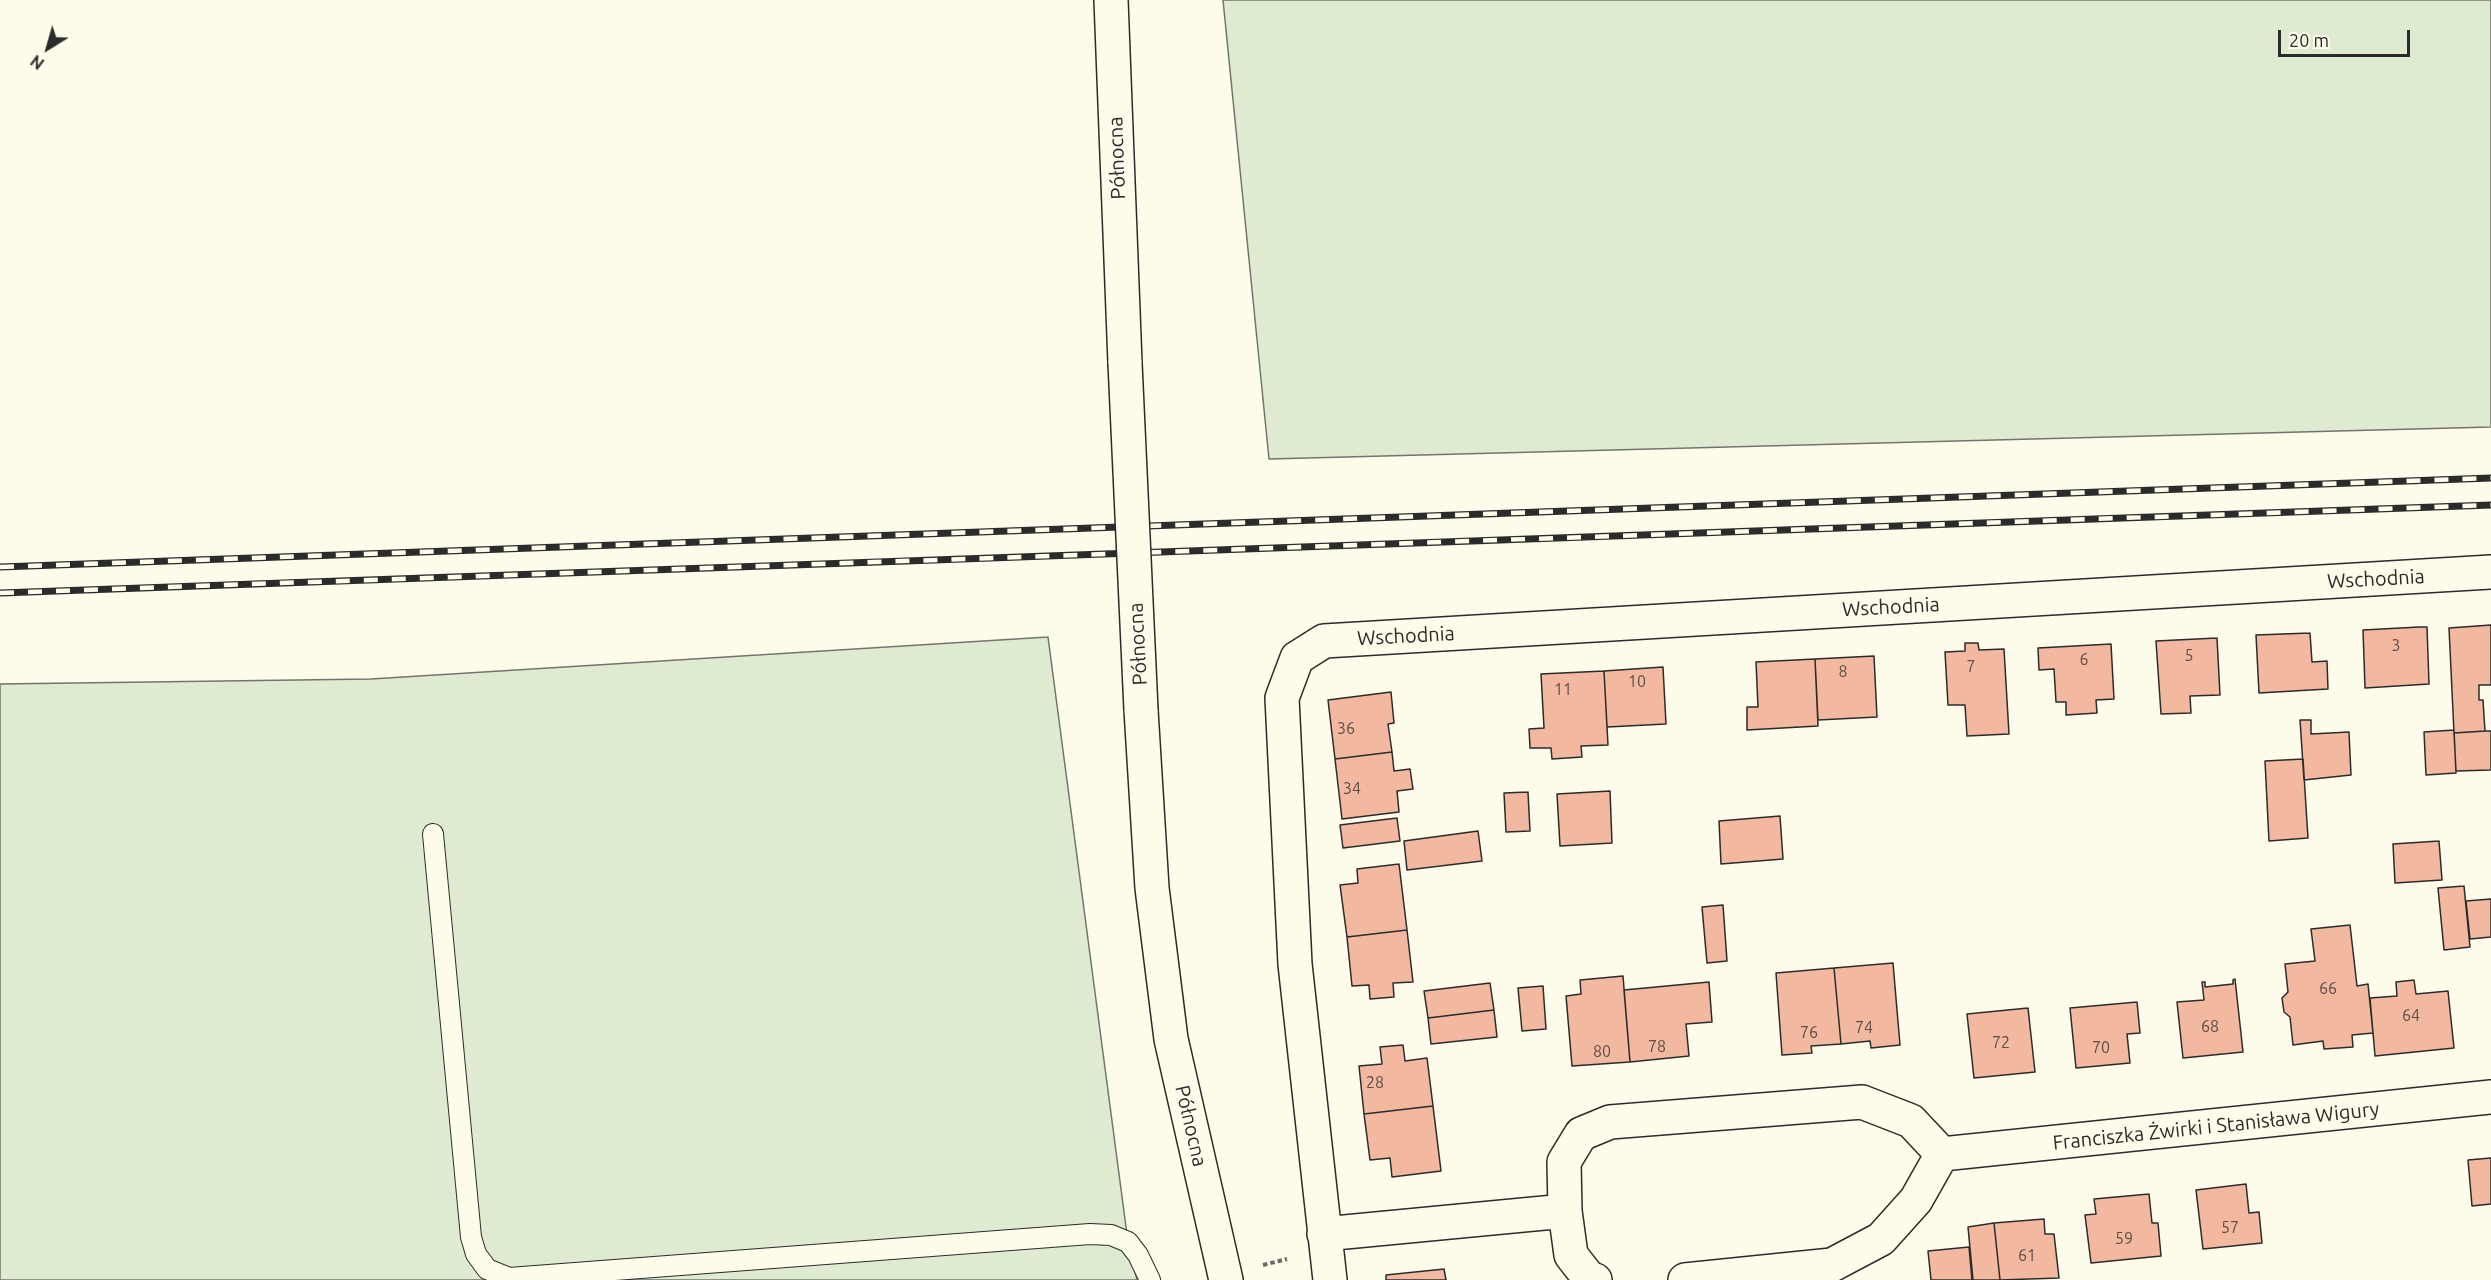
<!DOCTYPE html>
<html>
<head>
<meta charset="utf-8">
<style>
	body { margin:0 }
	#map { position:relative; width:2491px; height:1280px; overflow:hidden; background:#fdfbea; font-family:Ubuntu,sans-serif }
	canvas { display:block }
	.north { position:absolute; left:18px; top:18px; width:60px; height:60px; -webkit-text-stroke:4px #fdfbea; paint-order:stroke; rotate:217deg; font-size:16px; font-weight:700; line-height:24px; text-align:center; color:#2b2b2b }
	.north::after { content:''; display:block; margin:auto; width:21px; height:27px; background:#2b2b2b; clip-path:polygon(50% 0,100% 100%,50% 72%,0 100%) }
	.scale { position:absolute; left:2278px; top:30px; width:132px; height:27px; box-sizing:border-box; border:3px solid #2b2b2b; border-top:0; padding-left:8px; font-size:18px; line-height:21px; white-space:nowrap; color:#2b2b2b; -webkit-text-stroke:4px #fdfbea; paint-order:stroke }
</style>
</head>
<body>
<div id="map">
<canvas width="2491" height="1280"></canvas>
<div class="north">N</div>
<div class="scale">20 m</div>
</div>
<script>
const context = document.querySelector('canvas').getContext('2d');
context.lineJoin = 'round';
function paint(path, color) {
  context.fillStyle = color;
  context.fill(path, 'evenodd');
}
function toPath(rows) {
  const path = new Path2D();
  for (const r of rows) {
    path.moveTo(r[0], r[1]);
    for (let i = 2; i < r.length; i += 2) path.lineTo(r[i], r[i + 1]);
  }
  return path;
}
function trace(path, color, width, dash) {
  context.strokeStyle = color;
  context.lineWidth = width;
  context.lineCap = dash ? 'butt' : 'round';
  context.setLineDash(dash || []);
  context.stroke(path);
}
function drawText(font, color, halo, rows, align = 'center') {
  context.font = font + ' Ubuntu,sans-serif';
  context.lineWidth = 4.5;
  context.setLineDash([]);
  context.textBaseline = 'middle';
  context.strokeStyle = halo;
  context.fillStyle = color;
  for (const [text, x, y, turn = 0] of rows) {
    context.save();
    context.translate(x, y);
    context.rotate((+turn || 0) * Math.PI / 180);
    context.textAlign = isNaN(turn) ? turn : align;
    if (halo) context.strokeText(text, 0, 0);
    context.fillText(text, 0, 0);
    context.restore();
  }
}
const green = toPath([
	[1223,0,2491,0,2491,427,1269,459,1223,0],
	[1048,637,1128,1242,1137,1280,0,1280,0,684,371,679,1048,637]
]);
const building = toPath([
	[2491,625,2491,685,2479,685,2479,700,2483,700,2485,731,2454,733,2449,628,2491,625],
	[2419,627,2427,627,2429,684,2365,688,2363,630,2419,627],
	[2310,633,2312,662,2327,661,2328,689,2259,693,2256,635,2310,633],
	[2217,638,2220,695,2190,696,2191,713,2161,714,2156,641,2217,638],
	[1965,643,1978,643,1979,650,2004,649,2009,734,1967,736,1965,705,1948,705,1945,652,1965,651,1965,643],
	[2111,644,2114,699,2096,700,2097,713,2066,715,2066,702,2056,702,2054,669,2039,670,2038,648,2111,644],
	[1874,656,1877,717,1818,720,1815,659,1874,656],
	[1815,659,1818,726,1747,730,1747,707,1758,707,1756,662,1815,659],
	[1663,667,1666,724,1607,727,1604,671,1663,667],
	[1604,671,1608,745,1581,746,1582,757,1552,759,1551,748,1530,748,1529,729,1544,728,1541,674,1604,671],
	[1391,692,1394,723,1388,724,1392,752,1335,759,1328,700,1391,692],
	[2300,720,2311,720,2311,734,2349,732,2351,775,2304,780,2300,720],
	[2454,730,2456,773,2426,775,2424,732,2454,730],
	[2485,731,2491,731,2491,770,2456,771,2454,733,2485,731],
	[1392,752,1394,771,1410,769,1413,789,1397,791,1399,812,1342,819,1335,759,1392,752],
	[2303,759,2308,838,2269,841,2265,761,2303,759],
	[1610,791,1612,843,1560,846,1557,794,1610,791],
	[1528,792,1530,831,1506,832,1504,793,1528,792],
	[1780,816,1783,859,1721,864,1719,821,1780,816],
	[1397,818,1400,841,1343,848,1340,825,1397,818],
	[1478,831,1482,861,1407,870,1404,841,1478,831],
	[2439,841,2442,880,2395,883,2393,844,2439,841],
	[1399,864,1407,930,1347,937,1340,885,1358,883,1357,869,1399,864],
	[2464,886,2470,947,2444,950,2438,888,2464,886],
	[2491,899,2491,937,2470,939,2466,901,2491,899],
	[1723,905,1727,961,1707,963,1702,907,1723,905],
	[2350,925,2357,986,2368,984,2373,1033,2352,1035,2353,1047,2324,1049,2323,1041,2293,1045,2290,1017,2284,1012,2282,998,2288,992,2285,964,2315,961,2311,929,2350,925],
	[1407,930,1413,982,1393,983,1394,997,1370,999,1369,985,1352,986,1347,937,1407,930],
	[1893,963,1900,1045,1871,1048,1870,1041,1841,1044,1834,968,1893,963],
	[1834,968,1841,1044,1811,1046,1812,1053,1782,1055,1776,973,1834,968],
	[1623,976,1630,1062,1572,1066,1566,996,1581,994,1580,980,1623,976],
	[2235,979,2243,1052,2183,1058,2177,1002,2204,1000,2202,982,2205,982,2205,987,2233,984,2233,980,2235,979],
	[2414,980,2416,994,2448,991,2454,1048,2375,1056,2370,998,2397,996,2396,982,2414,980],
	[1709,982,1712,1022,1686,1024,1689,1056,1630,1062,1624,990,1709,982],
	[1490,983,1494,1010,1428,1018,1424,991,1490,983],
	[1543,986,1546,1029,1522,1031,1518,988,1543,986],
	[2137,1002,2140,1033,2127,1034,2130,1063,2076,1068,2070,1008,2137,1002],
	[2028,1008,2035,1072,1974,1078,1967,1014,2028,1008],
	[1494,1010,1497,1037,1431,1044,1428,1018,1494,1010],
	[1403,1045,1405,1061,1427,1058,1433,1106,1364,1114,1359,1066,1382,1064,1380,1047,1403,1045],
	[1433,1106,1441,1171,1392,1177,1390,1158,1370,1160,1364,1114,1433,1106],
	[2491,1158,2491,1204,2472,1206,2468,1160,2491,1158],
	[2246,1184,2249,1213,2259,1212,2262,1243,2203,1249,2196,1190,2246,1184],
	[2149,1194,2152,1223,2158,1223,2161,1256,2091,1263,2085,1215,2096,1214,2094,1199,2149,1194],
	[2044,1219,2045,1234,2054,1234,2059,1278,2000,1280,1994,1223,2044,1219],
	[1994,1223,2000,1280,1973,1280,1968,1227,1994,1223],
	[1969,1247,1972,1280,1931,1280,1928,1251,1969,1247],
	[1444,1269,1446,1280,1386,1280,1386,1275,1444,1269]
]);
const path = toPath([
	[1263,1265,1287,1259]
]);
const service = toPath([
	[433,834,471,1237,476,1254,487,1269,509,1278,1090,1234,1111,1235,1128,1242,1138,1255,1150,1280]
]);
const minor = toPath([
	[1942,1154,2491,1097],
	[1324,1234,1565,1211],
	[1330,1280,1295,964,1282,698,1297,658,1324,641,2491,572],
	[1595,1280,1589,1278,1571,1255,1565,1211,1564,1162,1581,1134,1610,1122,1862,1102,1911,1121,1942,1154],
	[1685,1280,1832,1265,1881,1239,1916,1200,1942,1154]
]);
const tertiary = toPath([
	[1111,0,1125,363],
	[1141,710,1152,888,1171,1039,1226,1280]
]);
const rail = toPath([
	[0,567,2491,478],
	[0,593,2491,505]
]);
const tertiaryBridge = toPath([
	[1125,363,1141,710]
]);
const numberNames = [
	["3",2396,646],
	["5",2189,656],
	["6",2084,660],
	["7",1971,667],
	["8",1843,672],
	["10",1637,682],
	["11",1563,690],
	["36",1346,729],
	["34",1352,789],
	["66",2328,989],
	["64",2411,1016],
	["68",2210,1027],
	["74",1864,1028],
	["76",1809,1033],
	["72",2001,1043],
	["78",1657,1047],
	["70",2101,1048],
	["80",1602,1052],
	["28",1375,1083],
	["57",2230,1228],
	["59",2124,1239],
	["61",2027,1256]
];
const streetNames = [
	["Północna",1117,158,-92],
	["Wschodnia",2376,579,-3],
	["Wschodnia",1891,607,-3],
	["Wschodnia",1406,636,-3],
	["Północna",1138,644,-93],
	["Północna",1191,1126,77],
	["Franciszka Żwirki i Stanisława Wigury",2216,1126,-6]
];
paint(green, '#deebd1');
trace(green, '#74746e', 1.5);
paint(building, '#f2b8a0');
trace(building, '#2b2b2b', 1.5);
trace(service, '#2b2b2b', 22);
trace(minor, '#2b2b2b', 36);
trace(tertiary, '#2b2b2b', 36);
trace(path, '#6a6964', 4, [4.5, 3]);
trace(service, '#fdfbea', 20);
trace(minor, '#fdfbea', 33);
trace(tertiary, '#fdfbea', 33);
trace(rail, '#2b2b2b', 7);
trace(rail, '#fdfbea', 4.5, [14]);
trace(tertiaryBridge, '#2b2b2b', 36, []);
trace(tertiaryBridge, '#fdfbea', 33);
drawText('16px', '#5d4e48', null, numberNames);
drawText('20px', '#2b2b2b', '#fdfbea', streetNames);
</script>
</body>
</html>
